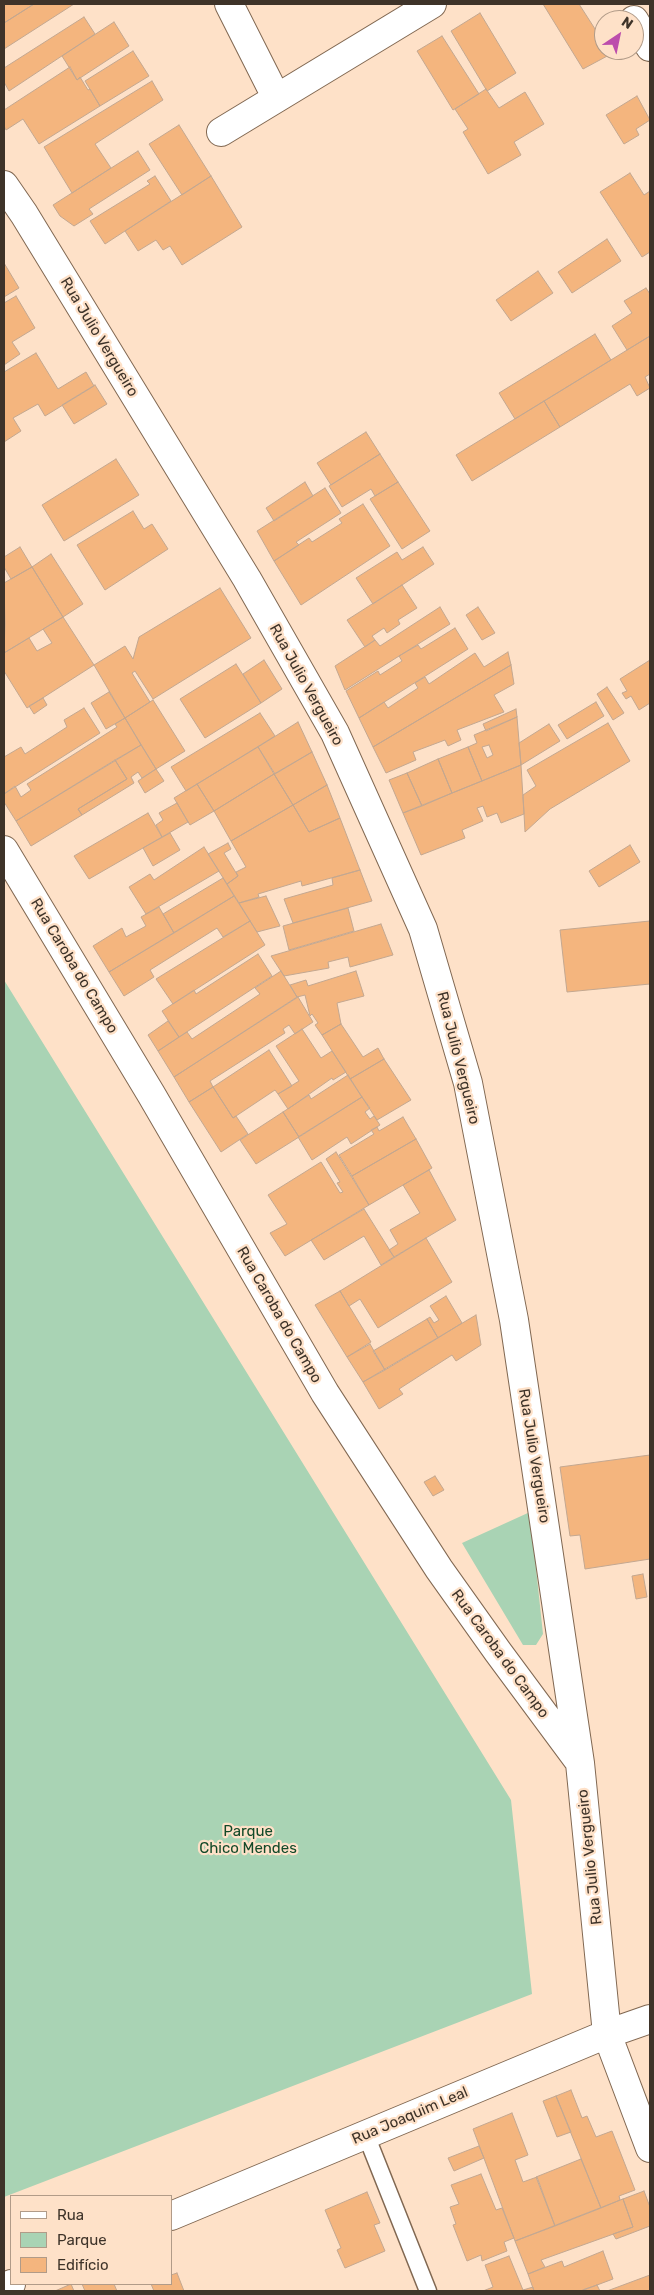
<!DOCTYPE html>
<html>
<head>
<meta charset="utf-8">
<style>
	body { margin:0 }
	#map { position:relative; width:654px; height:2295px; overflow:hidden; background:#fee1c8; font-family:Rubik,sans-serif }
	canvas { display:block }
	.frame { position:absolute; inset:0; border:5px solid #3e3329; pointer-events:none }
	.legend { position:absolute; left:10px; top:2195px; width:162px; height:90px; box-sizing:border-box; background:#fee1c8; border:1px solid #b19b88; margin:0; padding:6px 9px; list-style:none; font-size:15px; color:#3e3329 }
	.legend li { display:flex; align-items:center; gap:10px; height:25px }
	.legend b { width:25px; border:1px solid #b19b88 }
	.north { position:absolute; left:594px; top:10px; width:50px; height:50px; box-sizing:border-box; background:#fee1c8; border:1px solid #b19b88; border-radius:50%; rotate:34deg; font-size:14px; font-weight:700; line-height:20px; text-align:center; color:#3e3329 }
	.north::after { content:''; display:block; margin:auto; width:18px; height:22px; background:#bc4dac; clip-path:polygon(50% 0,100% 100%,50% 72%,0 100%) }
</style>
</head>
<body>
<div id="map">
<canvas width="654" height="2295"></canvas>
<div class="frame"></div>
<ul class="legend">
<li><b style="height:6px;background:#fff"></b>Rua</li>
<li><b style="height:14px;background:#a9d3b4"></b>Parque</li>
<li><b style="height:14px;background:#f4b57e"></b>Edifício</li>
</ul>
<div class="north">N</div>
</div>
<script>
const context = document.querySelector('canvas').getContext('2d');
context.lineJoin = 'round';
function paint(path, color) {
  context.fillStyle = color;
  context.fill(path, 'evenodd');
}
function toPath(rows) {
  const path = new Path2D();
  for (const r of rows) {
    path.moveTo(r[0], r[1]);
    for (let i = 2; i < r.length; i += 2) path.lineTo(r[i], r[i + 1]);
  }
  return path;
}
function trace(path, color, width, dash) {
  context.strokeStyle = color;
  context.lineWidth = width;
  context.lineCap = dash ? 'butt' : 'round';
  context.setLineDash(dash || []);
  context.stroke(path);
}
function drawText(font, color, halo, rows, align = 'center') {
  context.font = font + ' Rubik,sans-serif';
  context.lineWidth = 4.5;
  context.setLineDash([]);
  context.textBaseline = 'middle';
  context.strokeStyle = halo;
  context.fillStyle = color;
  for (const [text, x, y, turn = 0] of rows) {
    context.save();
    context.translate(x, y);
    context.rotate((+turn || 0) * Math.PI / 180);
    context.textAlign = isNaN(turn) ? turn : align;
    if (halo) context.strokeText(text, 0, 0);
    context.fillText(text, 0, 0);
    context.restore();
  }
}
const green = toPath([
	[4,980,511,1800,532,1994,4,2197],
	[530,1512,543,1634,536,1645,523,1645,462,1543]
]);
const building = toPath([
	[4,4,34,4,4,23,4,4],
	[34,4,74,4,4,49,4,23,34,4],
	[543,4,579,4,604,43,604,50,609,50,611,54,583,69,543,4],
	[480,13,516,73,487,91,451,31,480,13],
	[84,17,95,34,9,91,4,82,4,68,84,17],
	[114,22,129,46,77,80,62,56,114,22],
	[442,36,479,94,453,110,417,51,442,36],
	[133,51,149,76,100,106,85,81,133,51],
	[70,67,77,80,80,77,88,90,90,89,100,106,39,144,23,119,6,130,4,126,4,110,70,67],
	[152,81,163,100,95,144,111,168,72,193,44,147,152,81],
	[486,89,499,108,525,92,544,124,514,142,521,155,488,174,463,132,468,129,455,109,486,89],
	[637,96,650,120,636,129,639,135,624,144,606,115,637,96],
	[179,125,211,176,182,195,149,144,179,125],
	[138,151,150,170,89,209,93,214,74,226,60,216,53,205,138,151],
	[630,173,644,195,650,191,650,252,642,257,600,192,630,173],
	[155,176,171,201,105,244,90,221,150,184,147,181,155,176],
	[211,176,242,227,182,265,170,246,163,250,156,240,138,251,125,231,211,176],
	[607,239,621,261,572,293,558,272,607,239],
	[4,263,19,288,4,297,4,263],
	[538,271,553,293,511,321,496,300,538,271],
	[646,288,650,294,650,336,627,350,612,326,632,313,624,301,646,288],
	[16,296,35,328,12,342,20,354,4,365,4,303,16,296],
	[595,334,611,360,515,419,499,393,595,334],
	[650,336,650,374,645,377,650,388,637,396,630,384,560,427,544,401,650,336],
	[36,353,58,389,86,372,94,386,45,416,38,404,13,418,21,431,4,442,4,372,36,353],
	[95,385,107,404,74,424,62,405,95,385],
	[544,401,560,427,472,481,456,455,544,401],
	[366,432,380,454,331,485,317,463,366,432],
	[380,454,398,482,375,496,371,489,342,507,329,486,380,454],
	[116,459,139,495,64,541,42,505,116,459],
	[305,482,313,496,274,521,266,508,305,482],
	[398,482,430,531,402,549,370,499,398,482],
	[325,488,341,513,296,542,299,545,274,561,257,531,325,488],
	[363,504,390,546,301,605,274,561,309,538,312,542,342,523,339,519,363,504],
	[133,511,144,529,152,524,168,549,105,590,77,545,133,511],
	[20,547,32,567,11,579,4,567,4,557,20,547],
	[423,547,434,564,373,604,356,578,397,552,402,560,423,547],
	[51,554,83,604,63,617,32,567,51,554],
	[32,567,63,617,4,653,5,624,4,583,32,567],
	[402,585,417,608,398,620,400,624,387,633,384,628,372,636,375,640,365,647,347,620,402,585],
	[220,588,251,638,153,699,135,671,132,673,150,702,125,718,94,665,125,646,133,659,139,637,220,588],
	[440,607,450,624,345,690,335,666,375,640,380,646,440,607],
	[478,607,495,633,482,640,466,615,478,607],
	[63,617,94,665,27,708,4,671,4,653,29,638,37,651,52,643,43,629,63,617],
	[455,628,468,649,359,718,346,691,378,671,380,675,402,661,399,656,418,645,421,649,455,628],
	[508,652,511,665,373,747,359,718,384,702,388,708,418,688,415,683,425,677,429,684,475,653,484,667,508,652],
	[264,660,282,689,261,703,243,674,264,660],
	[650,660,650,703,639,710,631,696,626,699,622,693,627,691,620,679,650,660],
	[236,664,261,703,205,738,180,699,236,664],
	[511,665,514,684,494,695,504,712,457,730,461,740,448,746,445,740,413,752,416,760,386,773,373,747,511,665],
	[607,687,624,713,613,720,597,694,607,687],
	[109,692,125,718,106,729,91,703,109,692],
	[43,698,47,705,34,714,29,706,43,698],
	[153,700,185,751,156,769,125,718,153,700],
	[596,702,604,716,567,739,558,725,596,702],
	[84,708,100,733,4,794,4,757,21,747,25,754,67,727,64,720,84,708],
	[516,709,517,717,486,731,483,724,516,709],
	[260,713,275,736,186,791,171,767,260,713],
	[517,717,521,765,482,781,468,747,477,743,474,735,517,717],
	[489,745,493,755,487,758,482,747,489,745],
	[125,718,141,745,16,821,4,802,4,794,15,786,21,797,31,790,27,784,117,727,115,724,125,718],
	[298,722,312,752,275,774,258,747,298,722],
	[608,723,630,761,550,809,525,832,523,795,536,786,527,770,608,723],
	[549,724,560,741,521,765,519,743,549,724],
	[141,745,156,769,142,778,138,772,131,777,134,783,82,815,78,809,127,779,115,760,141,745],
	[258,747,274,774,214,811,197,784,258,747],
	[468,747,482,781,452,793,438,759,468,747],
	[312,752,327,785,293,805,274,774,312,752],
	[438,759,452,793,422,806,407,773,438,759],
	[115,760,127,779,78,809,82,815,31,846,16,821,115,760],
	[521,765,524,814,501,823,497,813,487,817,483,806,477,808,483,821,462,830,465,838,421,855,403,813,521,765],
	[156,769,164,781,145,793,138,781,156,769],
	[407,773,422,806,403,813,389,780,407,773],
	[274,774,293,805,231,841,214,811,274,774],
	[197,784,214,811,190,825,174,798,197,784],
	[327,785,340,818,309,832,293,805,327,785],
	[177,803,188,822,162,837,156,825,163,820,159,813,177,803],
	[293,805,309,832,340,818,360,870,302,886,301,881,258,894,259,897,239,903,227,884,238,876,236,872,246,867,231,841,293,805],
	[148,813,162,837,89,879,74,856,148,813],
	[170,833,180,850,153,866,143,848,170,833],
	[228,843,231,849,224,853,238,876,227,884,208,854,228,843],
	[630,845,640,862,599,887,589,871,630,845],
	[204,847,219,871,146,914,129,887,150,874,154,880,204,847],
	[360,870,372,901,293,923,284,899,333,885,332,878,360,870],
	[223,878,234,896,174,933,163,914,223,878],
	[234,896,250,921,223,937,217,928,150,970,154,977,124,996,109,972,234,896],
	[266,896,280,926,257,932,239,903,266,896],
	[159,907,174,933,109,972,93,946,122,928,126,937,146,926,141,917,159,907],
	[348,908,354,931,289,950,283,926,348,908],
	[250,921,265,945,173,1004,156,979,250,921],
	[650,921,650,984,567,992,560,930,650,921],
	[381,924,393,955,350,967,348,957,328,962,329,968,284,976,271,956,381,924],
	[258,954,272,976,179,1037,162,1011,194,990,196,994,258,954],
	[281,971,297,997,174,1077,158,1051,187,1032,192,1039,260,994,255,988,281,971],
	[356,971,364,996,337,1003,341,1024,322,1035,315,1025,318,1023,312,1014,310,1016,305,995,297,997,290,985,306,980,308,986,356,971],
	[298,997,313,1022,295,1034,289,1025,283,1029,285,1033,210,1081,213,1087,189,1102,174,1077,298,997],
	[168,1021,179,1037,158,1051,148,1035,168,1021],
	[341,1024,363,1057,378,1048,384,1059,350,1079,322,1035,341,1024],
	[302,1029,321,1058,332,1051,346,1072,333,1080,332,1078,288,1109,278,1094,299,1081,276,1046,302,1029],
	[269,1050,292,1086,278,1094,275,1090,233,1118,213,1087,269,1050],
	[384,1059,411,1100,377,1120,350,1079,384,1059],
	[348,1075,362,1097,299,1137,283,1112,309,1095,311,1099,348,1075],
	[213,1087,233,1118,236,1116,248,1134,221,1152,189,1102,213,1087],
	[362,1097,370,1108,365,1112,370,1119,374,1116,380,1125,351,1144,347,1137,312,1160,298,1137,362,1097],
	[283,1112,299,1137,256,1164,240,1140,283,1112],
	[403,1117,416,1139,352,1176,339,1155,374,1134,371,1130,377,1127,379,1131,403,1117],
	[416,1139,432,1168,369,1205,352,1176,416,1139],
	[336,1152,369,1205,285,1256,270,1233,287,1224,268,1195,321,1162,340,1193,343,1192,337,1183,340,1182,326,1159,336,1152],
	[429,1170,456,1220,394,1257,389,1250,398,1244,390,1230,420,1213,403,1185,429,1170],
	[364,1209,394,1257,381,1265,364,1236,324,1260,311,1240,364,1209],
	[426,1238,452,1282,378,1328,360,1299,349,1306,340,1291,426,1238],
	[340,1291,371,1342,347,1357,315,1305,340,1291],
	[446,1296,462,1323,438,1338,427,1319,430,1317,434,1323,439,1320,430,1306,446,1296],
	[476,1315,481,1345,456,1361,452,1355,399,1389,403,1394,379,1409,363,1382,476,1315],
	[427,1319,438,1338,385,1370,373,1351,427,1319],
	[370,1344,385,1370,363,1382,347,1357,370,1344],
	[650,1455,650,1559,585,1569,580,1535,570,1536,560,1467,650,1455],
	[435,1476,444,1490,433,1496,424,1482,435,1476],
	[643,1574,647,1597,636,1599,632,1576,643,1574],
	[571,2090,582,2118,587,2116,596,2137,612,2131,635,2190,619,2196,620,2200,601,2208,556,2096,571,2090],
	[556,2096,571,2132,557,2137,543,2101,556,2096],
	[512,2113,528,2155,515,2160,523,2182,537,2177,555,2226,515,2241,473,2129,512,2113],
	[479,2146,484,2158,454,2171,448,2158,479,2146],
	[581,2159,601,2208,555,2226,536,2177,581,2159],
	[481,2174,496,2210,502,2208,514,2238,504,2242,507,2251,482,2261,481,2255,467,2261,453,2225,456,2224,450,2207,459,2204,451,2185,481,2174],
	[644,2191,650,2207,650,2226,616,2239,613,2234,633,2227,623,2199,644,2191],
	[367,2192,380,2223,374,2225,385,2251,345,2268,337,2250,341,2248,325,2210,367,2192],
	[623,2199,633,2227,541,2260,545,2267,528,2274,515,2241,623,2199],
	[603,2251,613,2279,581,2291,534,2291,528,2274,562,2261,564,2267,603,2251],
	[509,2256,523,2290,533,2287,534,2291,483,2291,493,2287,485,2265,509,2256],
	[177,2273,184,2291,154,2291,151,2284,171,2284,171,2275,177,2273],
	[650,2275,650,2291,607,2291,650,2275],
	[71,2284,74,2291,55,2291,71,2284],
	[82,2284,114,2284,117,2291,85,2291,82,2284],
	[597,2285,600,2291,581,2291,585,2289,597,2285]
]);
const service = toPath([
	[366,2135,428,2291]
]);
const minor = toPath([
	[229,4,276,97],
	[221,132,432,4],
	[4,185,24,214,247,579,335,733,423,929,468,1083,514,1320,580,1763,607,2034,650,2148],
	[4,850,151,1094,325,1393,439,1569,498,1652,578,1760],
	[171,2216,607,2034,650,2019],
	[4,2287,11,2284]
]);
const tertiary = toPath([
	[634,20,650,47]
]);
const streetNames = [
	["Rua Julio Vergueiro",99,337,59],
	["Rua Julio Vergueiro",306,685,61],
	["Rua Caroba do Campo",74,966,59],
	["Rua Julio Vergueiro",458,1058,76],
	["Rua Caroba do Campo",279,1315,60],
	["Rua Julio Vergueiro",534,1456,81],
	["Rua Caroba do Campo",500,1654,54],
	["Rua Julio Vergueiro",590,1857,-96],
	["Rua Joaquim Leal",410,2116,-23]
];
const parkNames = [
	["Parque",248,1832],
	["Chico Mendes",248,1849]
];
paint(green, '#a9d3b4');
paint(building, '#f4b57e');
trace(building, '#c3a790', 1);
trace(service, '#816852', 19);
trace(minor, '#816852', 30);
trace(tertiary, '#816852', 30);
trace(service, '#fff', 16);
trace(minor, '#fff', 28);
trace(tertiary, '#fff', 28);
drawText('15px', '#3e3329', '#fee1c8', streetNames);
drawText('15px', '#124928', '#fee1c8', parkNames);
</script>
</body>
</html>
